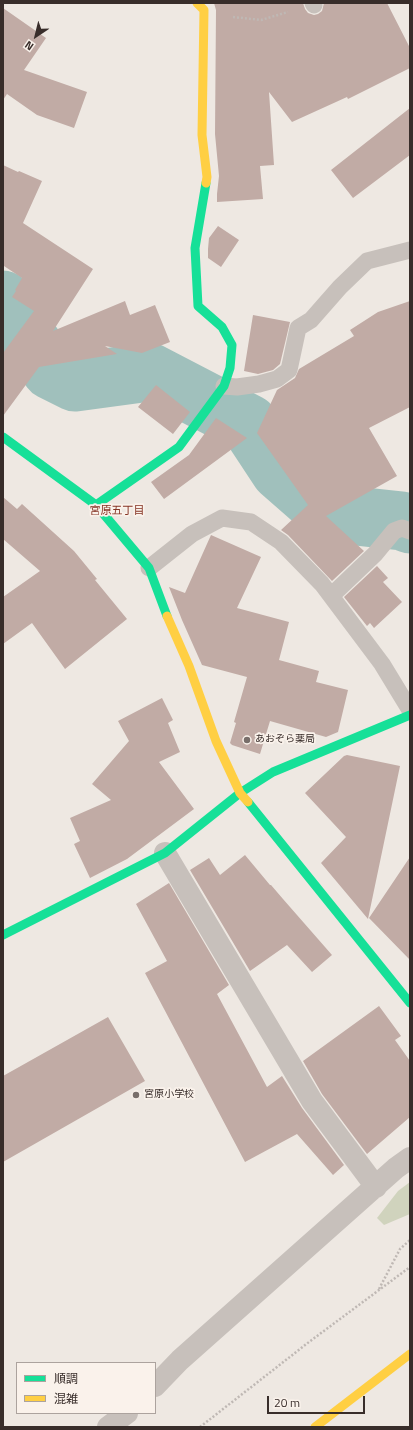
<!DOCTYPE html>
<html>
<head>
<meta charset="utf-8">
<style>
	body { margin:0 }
	#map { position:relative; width:413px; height:1430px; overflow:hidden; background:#eee8e2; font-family:"Titillium Web","Noto Sans JP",sans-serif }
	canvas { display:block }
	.frame { position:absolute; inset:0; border:4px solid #382d2a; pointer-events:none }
	.legend { position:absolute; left:16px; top:1362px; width:140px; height:52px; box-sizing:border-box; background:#faf2eb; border:1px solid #aca39e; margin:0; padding:5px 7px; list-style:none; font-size:12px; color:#382d2a }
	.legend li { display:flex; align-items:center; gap:8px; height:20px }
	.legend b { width:20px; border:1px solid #aca39e }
	.north { position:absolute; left:16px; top:16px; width:40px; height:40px; -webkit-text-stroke:3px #faf2eb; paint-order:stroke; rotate:215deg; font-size:11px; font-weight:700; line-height:16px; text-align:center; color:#382d2a }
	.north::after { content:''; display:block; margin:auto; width:14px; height:18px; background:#382d2a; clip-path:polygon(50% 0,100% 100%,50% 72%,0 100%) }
	.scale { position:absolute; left:267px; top:1396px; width:98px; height:18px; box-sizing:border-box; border:2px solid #382d2a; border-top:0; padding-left:5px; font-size:12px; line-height:14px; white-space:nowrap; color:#382d2a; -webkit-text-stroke:3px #faf2eb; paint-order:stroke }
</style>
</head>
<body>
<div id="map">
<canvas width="413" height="1430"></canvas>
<div class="frame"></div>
<ul class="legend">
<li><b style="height:5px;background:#16e098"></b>順調</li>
<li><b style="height:5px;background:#ffcf43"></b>混雑</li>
</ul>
<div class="north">N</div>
<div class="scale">20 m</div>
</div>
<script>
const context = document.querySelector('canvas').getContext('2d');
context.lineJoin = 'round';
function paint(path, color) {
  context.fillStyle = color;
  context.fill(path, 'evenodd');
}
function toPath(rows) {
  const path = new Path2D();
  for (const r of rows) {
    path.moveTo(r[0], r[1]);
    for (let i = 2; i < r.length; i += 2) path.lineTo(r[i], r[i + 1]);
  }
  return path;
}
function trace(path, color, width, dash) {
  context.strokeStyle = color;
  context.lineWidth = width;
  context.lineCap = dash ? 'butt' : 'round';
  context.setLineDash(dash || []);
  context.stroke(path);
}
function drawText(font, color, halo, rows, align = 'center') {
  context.font = font + ' "Titillium Web","Noto Sans JP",sans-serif';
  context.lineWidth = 3.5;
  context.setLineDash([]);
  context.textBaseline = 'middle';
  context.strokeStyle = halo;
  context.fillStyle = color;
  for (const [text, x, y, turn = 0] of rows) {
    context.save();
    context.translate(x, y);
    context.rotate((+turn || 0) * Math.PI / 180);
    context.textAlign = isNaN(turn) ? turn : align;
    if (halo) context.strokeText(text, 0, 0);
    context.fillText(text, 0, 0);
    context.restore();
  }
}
const green = toPath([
	[410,1182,410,1214,384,1225,377,1218,398,1191]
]);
const river = toPath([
	[3,300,8,311,51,370,75,382,149,372,249,424,280,471,328,513,402,521,410,524]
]);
const building = toPath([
	[214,3,303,3,305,9,308,13,314,15,318,14,322,11,324,3,387,3,410,48,410,68,348,99,347,97,292,122,269,92,274,165,260,166,263,199,217,202,217,194,219,176,215,134,216,10],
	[3,8,46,38,24,70,87,92,74,128,37,115,7,94,3,100],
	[410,108,410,155,353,198,331,170],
	[3,165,18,172,19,171,42,181,23,223,93,269,53,331,125,301,130,315,155,305,170,342,142,353,105,346,117,354,39,367,3,416,3,353,34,311,12,297,16,291,15,290,22,278,4,266,3,267],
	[218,226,239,240,221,267,208,258,208,249,209,238],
	[410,301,410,407,369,428,397,476,326,516,364,551,332,581,288,535,281,530,308,505,257,433,277,390,295,378,299,369,354,336,350,330,378,312],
	[253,315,290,322,280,364,273,370,258,374,244,371],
	[156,385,190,412,173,434,138,407],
	[216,418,247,438,164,499,151,482,189,455],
	[3,497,17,509,22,504,74,551,97,579,95,580,127,619,65,669,32,623,3,644,3,597,40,571,3,539],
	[211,535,261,557,237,608,289,622,279,660,319,671,316,682,348,690,338,732,326,737,270,721,260,754,232,745,230,743,236,723,234,722,247,677,202,665,182,620,169,587,185,593],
	[377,566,388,578,383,582,402,602,374,628,370,623,367,626,344,597],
	[162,698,173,720,168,723,180,752,159,762,194,809,127,859,90,878,74,844,80,841,70,818,111,800,92,784,129,741,118,721],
	[347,755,400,766,368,919,321,863,346,837,305,793,344,756],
	[245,855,270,885,271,885,283,899,332,955,312,972,287,945,250,971,190,870,209,858,220,875],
	[410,857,410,960,369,918],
	[169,883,229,985,217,994,267,1087,282,1076,302,1108,344,1165,333,1175,297,1134,245,1162,145,973,167,961,136,904],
	[379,1006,401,1036,395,1040,410,1061,410,1117,367,1154,322,1094,303,1061],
	[108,1017,145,1081,3,1162,3,1076]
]);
const path = toPath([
	[233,17,261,20,288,12],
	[379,1289,400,1249,410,1240],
	[200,1427,309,1342,410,1267]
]);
const lane = toPath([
	[313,3,314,5],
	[224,386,237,387,259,384,277,379,289,370,298,328,311,320,340,287,367,261,410,250],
	[149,568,192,534,222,518,251,522,281,542,322,584,382,664,410,710],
	[331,596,375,554,394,531,402,528,410,531]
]);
const street = toPath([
	[165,853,312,1101,376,1187],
	[155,1386,180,1360,396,1168,410,1158],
	[108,1427,127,1413]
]);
const fast = toPath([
	[3,437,96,505,149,568,167,616],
	[96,505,179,447,224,386,230,368,232,345,222,327,198,306,195,248,206,183],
	[248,802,410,1003],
	[3,935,165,853,240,793,273,772,410,715]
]);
const slow = toPath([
	[197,3,204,10,202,135,207,177,206,183],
	[167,616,189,666,216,741,240,793,248,802],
	[315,1427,410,1354]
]);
const markers = [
	[247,740,4,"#786e6a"],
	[136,1095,4,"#786e6a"]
];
const poiNames = [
	["あおぞら薬局",255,740],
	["宮原小学校",144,1095]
];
const neighbourhoodNames = [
	["宮原五丁目",117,511]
];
paint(green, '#d0d3bd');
trace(river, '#a0c0bc', 59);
paint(building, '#c1aba5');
trace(path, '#bfb8b4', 2.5, [2, 2]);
trace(lane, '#c7c0bb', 17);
trace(street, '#c7c0bb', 22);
trace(fast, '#16e098', 9);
trace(slow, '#ffcf43', 9);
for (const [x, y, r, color] of markers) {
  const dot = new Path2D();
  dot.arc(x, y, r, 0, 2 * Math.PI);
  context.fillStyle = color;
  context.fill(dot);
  trace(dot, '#faf2eb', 1.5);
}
drawText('10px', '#382d2a', '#faf2eb', poiNames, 'left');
drawText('11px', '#853324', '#faf2eb', neighbourhoodNames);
</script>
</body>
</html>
